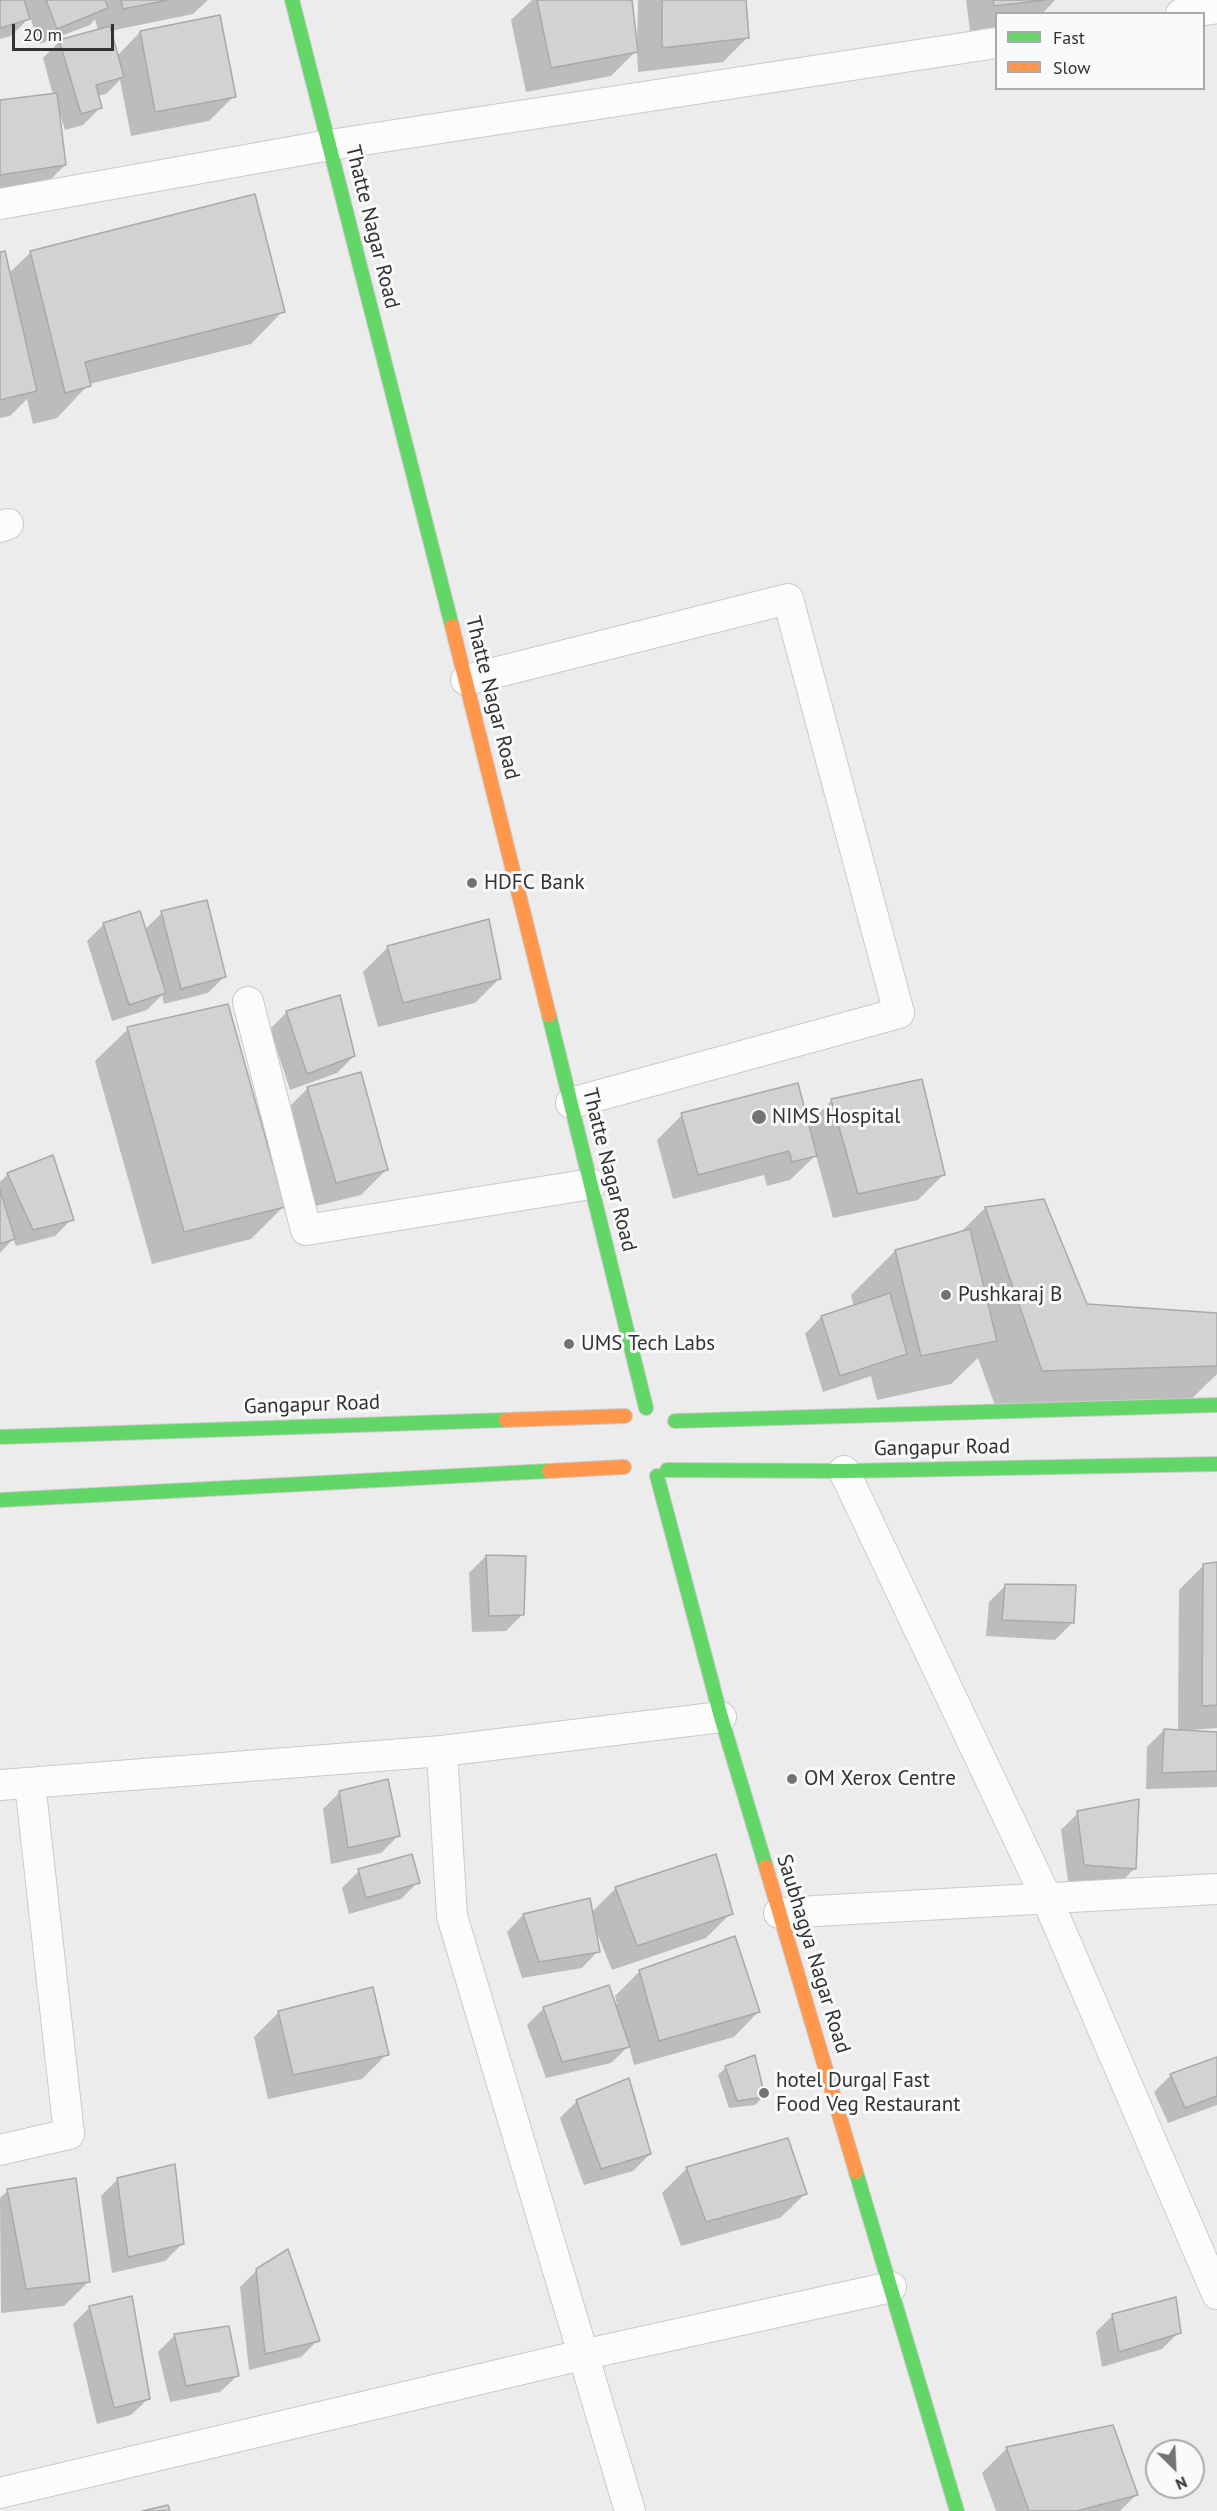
<!DOCTYPE html>
<html>
<head>
<meta charset="utf-8">
<style>
	body { margin:0 }
	#map { position:relative; width:1217px; height:2511px; overflow:hidden; background:#ececed; font-family:"PT Sans",sans-serif }
	canvas { display:block }
	.legend { position:absolute; left:995px; top:12px; width:210px; height:78px; box-sizing:border-box; background:#f8fafb; border:2px solid #a8aaab; margin:0; padding:8px 10px; list-style:none; font-size:18px; color:#313232 }
	.legend li { display:flex; align-items:center; gap:12px; height:30px }
	.legend b { width:30px; border:2px solid #a8aaab }
	.north { position:absolute; left:1145px; top:2439px; width:60px; height:60px; box-sizing:border-box; background:#f8fafb; border:2px solid #a8aaab; border-radius:50%; rotate:156deg; font-size:16px; font-weight:700; line-height:24px; text-align:center; color:#313232 }
	.north::after { content:''; display:block; margin:auto; width:21px; height:27px; background:#727373; clip-path:polygon(50% 0,100% 100%,50% 72%,0 100%) }
	.scale { position:absolute; left:12px; top:24px; width:102px; height:27px; box-sizing:border-box; border:3px solid #313232; border-top:0; padding-left:8px; font-size:18px; line-height:21px; white-space:nowrap; color:#313232; -webkit-text-stroke:4px #f8fafb; paint-order:stroke }
</style>
</head>
<body>
<div id="map">
<canvas width="1217" height="2511"></canvas>
<ul class="legend">
<li><b style="height:8px;background:#63d668"></b>Fast</li>
<li><b style="height:8px;background:#ff974d"></b>Slow</li>
</ul>
<div class="north">N</div>
<div class="scale">20 m</div>
</div>
<script>
const context = document.querySelector('canvas').getContext('2d');
context.lineJoin = 'round';
function paint(path, color) {
  context.fillStyle = color;
  context.fill(path, 'evenodd');
}
function toPath(rows) {
  const path = new Path2D();
  for (const r of rows) {
    path.moveTo(r[0], r[1]);
    for (let i = 2; i < r.length; i += 2) path.lineTo(r[i], r[i + 1]);
  }
  return path;
}
function trace(path, color, width, dash) {
  context.strokeStyle = color;
  context.lineWidth = width;
  context.lineCap = dash ? 'butt' : 'round';
  context.setLineDash(dash || []);
  context.stroke(path);
}
function drawText(font, color, halo, rows, align = 'center') {
  context.font = font + ' "PT Sans",sans-serif';
  context.lineWidth = 6;
  context.setLineDash([]);
  context.textBaseline = 'middle';
  context.strokeStyle = halo;
  context.fillStyle = color;
  for (const [text, x, y, turn = 0] of rows) {
    context.save();
    context.translate(x, y);
    context.rotate((+turn || 0) * Math.PI / 180);
    context.textAlign = isNaN(turn) ? turn : align;
    if (halo) context.strokeText(text, 0, 0);
    context.fillText(text, 0, 0);
    context.restore();
  }
}
const shadow = toPath([
	[0,0,208,0,193,14,110,31,117,56,140,32,234,96,209,121,131,136,120,80,106,94,97,96,100,108,83,125,65,130,60,114,58,114,65,165,40,190,0,195,0,101,53,95,43,58,60,41,98,31,95,19,90,25,40,44,30,17,11,36,0,39],
	[532,0,630,0,635,42,637,42,638,0,744,0,748,37,723,62,638,72,637,50,611,76,526,92,511,20],
	[966,0,1055,0,1042,14,996,14,996,27,970,31],
	[31,252,283,311,251,344,89,384,57,418,33,424,27,399,10,416,0,418,0,254,8,274],
	[162,913,225,976,208,993,164,1004,162,995,147,1010,112,1021,87,941,104,924,144,930],
	[488,921,500,978,475,1003,378,1027,363,972,387,948],
	[287,1012,354,1056,337,1073,290,1090,270,1029],
	[128,1029,283,1207,251,1239,152,1264,95,1061],
	[308,1088,386,1170,361,1195,312,1207,283,1113],
	[832,1100,943,1175,918,1200,833,1218,816,1155,790,1180,767,1186,764,1175,673,1199,657,1140,682,1115,807,1125],
	[52,1157,72,1219,55,1236,16,1246,13,1239,0,1253,0,1182,8,1174],
	[985,1208,1086,1305,1217,1314,1217,1374,1181,1409,998,1414,978,1358,951,1384,877,1400,871,1376,823,1392,805,1334,821,1317,854,1307,851,1295,895,1251,960,1233],
	[486,1556,523,1614,506,1631,472,1632,469,1573],
	[1217,1564,1217,1728,1190,1730,1190,1732,1217,1733,1217,1787,1146,1789,1147,1747,1164,1730,1178,1731,1179,1590,1204,1565],
	[1006,1585,1072,1623,1055,1640,986,1636,989,1602],
	[340,1792,398,1836,381,1853,331,1864,323,1809],
	[1078,1813,1135,1868,1118,1885,1068,1881,1061,1830],
	[359,1871,418,1882,401,1899,349,1914,342,1888],
	[616,1888,731,1913,706,1938,612,1970,593,1923,598,1951,582,1968,522,1978,507,1932,523,1915,589,1900,591,1913],
	[640,1971,758,2012,734,2037,634,2065,629,2046,611,2063,546,2078,527,2025,544,2008,617,2004,615,1996],
	[279,2012,387,2054,362,2079,268,2099,254,2037],
	[1217,2059,1217,2105,1168,2123,1154,2092,1171,2075],
	[726,2067,763,2097,755,2105,729,2108,718,2075],
	[577,2101,650,2154,633,2171,584,2185,560,2118],
	[687,2168,805,2194,780,2218,681,2246,662,2193],
	[118,2179,182,2244,165,2261,112,2273,101,2196],
	[8,2190,89,2281,64,2306,1,2313,0,2198],
	[257,2270,318,2340,301,2357,249,2370,240,2287],
	[90,2307,148,2399,131,2415,97,2424,73,2324],
	[1113,2315,1179,2332,1162,2349,1102,2367,1096,2332],
	[228,2327,237,2376,220,2392,170,2402,158,2352,174,2336],
	[1007,2448,1137,2494,1120,2511,996,2511,982,2473]
]);
const building = toPath([
	[0,0,24,0,30,19,0,28,0,0],
	[46,0,105,0,108,8,57,29,46,0],
	[121,0,169,0,123,9,121,0],
	[537,0,632,0,638,52,551,68,537,0],
	[662,0,746,0,749,38,662,48,662,0],
	[993,0,1046,0,994,6,993,0],
	[220,15,236,97,155,112,140,31,220,15],
	[110,26,124,77,96,85,102,108,81,114,59,40,110,26],
	[57,93,66,165,0,175,0,100,57,93],
	[255,194,285,312,85,362,91,386,65,393,30,251,255,194],
	[5,251,37,391,0,400,0,252,5,251],
	[207,900,226,977,181,989,161,911,207,900],
	[140,911,166,993,129,1005,103,923,140,911],
	[489,919,501,979,403,1003,387,946,489,919],
	[340,995,355,1056,307,1074,286,1011,340,995],
	[228,1004,285,1207,184,1232,127,1027,228,1004],
	[361,1072,388,1170,336,1183,307,1087,361,1072],
	[922,1079,945,1175,858,1194,831,1099,922,1079],
	[798,1083,817,1156,792,1162,789,1151,698,1175,681,1113,798,1083],
	[53,1155,74,1220,33,1230,7,1173,53,1155],
	[0,1190,15,1239,0,1244,0,1190],
	[1044,1199,1087,1304,1217,1313,1217,1366,1042,1371,985,1207,1044,1199],
	[970,1229,997,1341,921,1356,895,1250,970,1229],
	[890,1293,907,1354,840,1376,821,1316,890,1293],
	[486,1555,526,1556,524,1615,489,1616,486,1555],
	[1217,1562,1217,1705,1202,1706,1203,1564,1217,1562],
	[1005,1584,1076,1585,1074,1623,1002,1620,1005,1584],
	[1164,1729,1217,1732,1217,1771,1162,1773,1164,1729],
	[388,1779,400,1836,348,1848,339,1791,388,1779],
	[1139,1799,1136,1869,1084,1865,1077,1811,1139,1799],
	[412,1854,420,1883,366,1898,358,1869,412,1854],
	[716,1854,733,1914,637,1946,615,1887,716,1854],
	[590,1898,600,1952,539,1962,523,1914,590,1898],
	[735,1936,760,2012,659,2041,639,1970,735,1936],
	[609,1985,630,2047,562,2062,543,2007,609,1985],
	[373,1987,389,2055,293,2075,278,2011,373,1987],
	[755,2055,765,2097,737,2101,725,2066,755,2055],
	[1217,2057,1217,2096,1185,2108,1170,2074,1217,2057],
	[629,2078,651,2154,601,2169,576,2100,629,2078],
	[788,2138,807,2194,706,2222,686,2167,788,2138],
	[175,2164,184,2244,128,2257,117,2178,175,2164],
	[76,2178,90,2282,26,2289,7,2189,76,2178],
	[288,2249,320,2341,265,2354,256,2269,288,2249],
	[132,2296,150,2399,114,2408,89,2306,132,2296],
	[1176,2297,1181,2333,1119,2352,1112,2314,1176,2297],
	[229,2326,239,2376,186,2386,174,2334,229,2326],
	[1113,2425,1138,2495,1077,2511,1029,2511,1006,2447,1113,2425],
	[168,2505,170,2511,142,2511,168,2505]
]);
const street = toPath([
	[1181,14,1217,8],
	[0,204,330,145,996,43],
	[0,527,8,524],
	[466,680,788,599,899,1013,571,1103],
	[248,1002,306,1230,591,1184],
	[844,1471,1047,1899,1217,2294],
	[0,1785,442,1751],
	[779,1913,1217,1889],
	[0,2150,69,2134,30,1783],
	[0,2493,582,2355,891,2287],
	[630,2511,452,1916,442,1751,721,1717]
]);
const fast = toPath([
	[292,0,452,626],
	[549,1015,646,1408],
	[675,1421,1217,1405],
	[0,1437,506,1420],
	[667,1470,844,1471,1217,1464],
	[657,1476,721,1717,766,1867],
	[0,1500,549,1471],
	[856,2172,957,2511]
]);
const slow = toPath([
	[452,626,549,1015],
	[506,1420,625,1416],
	[549,1471,624,1467],
	[766,1867,856,2172]
]);
const markers = [
	[472,883,6,"#727373"],
	[759,1117,8,"#727373"],
	[946,1295,6,"#727373"],
	[569,1344,6,"#727373"],
	[792,1779,6,"#727373"],
	[764,2093,6,"#727373"]
];
const streetNames = [
	["Thatte Nagar Road",372,227,76],
	["Thatte Nagar Road",492,698,76],
	["Thatte Nagar Road",609,1170,76],
	["Gangapur Road",312,1405,-2],
	["Gangapur Road",942,1448,-1],
	["Saubhagya Nagar Road",813,1954,73]
];
const poiNames = [
	["HDFC Bank",484,883],
	["NIMS Hospital",772,1117],
	["Pushkaraj B",958,1295],
	["UMS Tech Labs",581,1344],
	["OM Xerox Centre",804,1779],
	["hotel Durga| Fast",776,2081],
	["Food Veg Restaurant",776,2105]
];
paint(shadow, '#0003');
paint(building, '#d2d2d3');
trace(building, '#a9a9a9', 1.5);
trace(street, '#cacacc', 32);
trace(fast, '#cacacc', 16);
trace(slow, '#cacacc', 16);
trace(street, '#fcfcfc', 30);
trace(fast, '#63d668', 14);
trace(slow, '#ff974d', 14);
for (const [x, y, r, color] of markers) {
  const dot = new Path2D();
  dot.arc(x, y, r, 0, 2 * Math.PI);
  context.fillStyle = color;
  context.fill(dot);
  trace(dot, '#f8fafb', 2);
}
drawText('21px', '#313232', '#f8fafb', streetNames);
drawText('21px', '#313232', '#f8fafb', poiNames, 'left');
</script>
</body>
</html>
